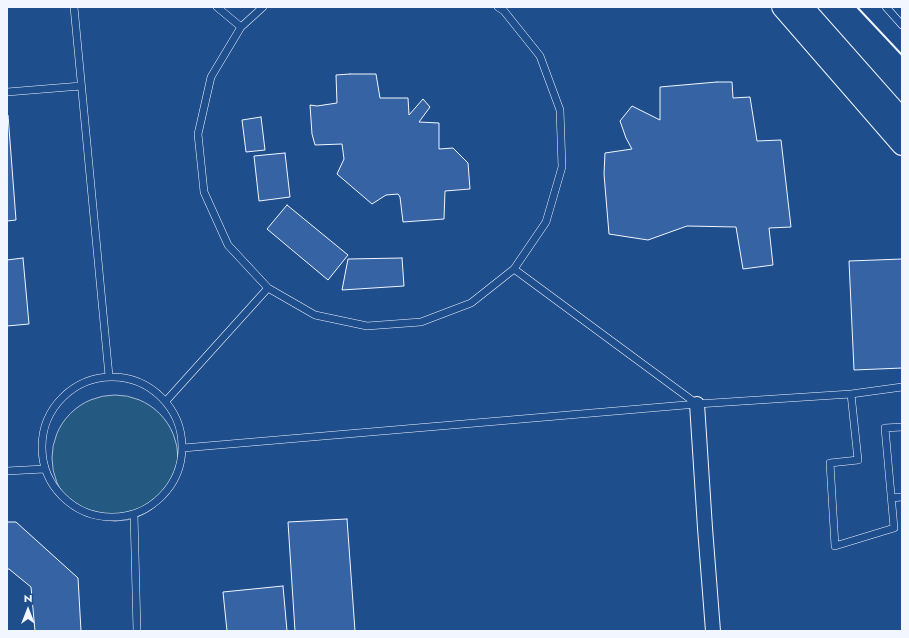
<!DOCTYPE html>
<html>
<head>
<meta charset="utf-8">
<style>
	body { margin:0 }
	#map { position:relative; width:909px; height:638px; overflow:hidden; background:#1f4e8c; font-family:Jost,sans-serif }
	canvas { display:block }
	.frame { position:absolute; inset:0; border:8px solid #f2f6ff; pointer-events:none }
	.north { position:absolute; left:8px; top:590px; width:40px; height:40px; -webkit-text-stroke:3px #1f4e8c; paint-order:stroke; rotate:0deg; font-size:11px; font-weight:700; line-height:16px; text-align:center; color:#f2f6ff }
	.north::after { content:''; display:block; margin:auto; width:14px; height:18px; background:#f2f6ff; clip-path:polygon(50% 0,100% 100%,50% 72%,0 100%) }
</style>
</head>
<body>
<div id="map">
<canvas width="909" height="638"></canvas>
<div class="frame"></div>
<div class="north">N</div>
</div>
<script>
const context = document.querySelector('canvas').getContext('2d');
context.lineJoin = 'round';
function paint(path, color) {
  context.fillStyle = color;
  context.fill(path, 'evenodd');
}
function toPath(rows) {
  const path = new Path2D();
  for (const r of rows) {
    if (r.length === 3) {
      path.moveTo(r[0] + r[2], r[1]);
      path.arc(r[0], r[1], r[2], 0, 2 * Math.PI);
      continue;
    }
    path.moveTo(r[0], r[1]);
    for (let i = 2; i < r.length; i += 2) path.lineTo(r[i], r[i + 1]);
  }
  return path;
}
function trace(path, color, width, dash) {
  context.strokeStyle = color;
  context.lineWidth = width;
  context.lineCap = dash ? 'butt' : 'round';
  context.setLineDash(dash || []);
  context.stroke(path);
}
const green = toPath([
	[115,458,63]
]);
const building = toPath([
	[350,74,376,74,380,98,408,98,409,115,423,99,430,107,419,122,439,123,439,149,453,148,468,163,470,189,445,191,444,219,403,222,400,197,398,194,386,195,372,204,337,174,344,159,342,144,315,145,312,134,310,105,317,106,337,103,336,75,350,74],
	[717,82,732,82,733,98,750,97,757,141,781,140,791,227,769,228,773,265,743,269,736,227,687,226,648,240,609,234,604,174,605,153,632,149,626,138,620,121,632,106,660,120,660,87,717,82],
	[7,115,8,115,16,220,7,221,7,115],
	[261,117,265,150,246,152,242,120,261,117],
	[285,153,290,197,259,201,254,156,285,153],
	[287,205,348,255,328,280,267,229,287,205],
	[23,258,29,324,7,326,7,260,23,258],
	[402,258,404,286,342,290,348,259,402,258],
	[902,259,902,368,854,370,849,261,902,259],
	[347,519,355,631,295,631,288,522,347,519],
	[7,522,16,522,78,578,81,631,35,631,31,587,9,569,7,569,7,522],
	[283,586,287,631,227,631,223,592,283,586]
]);
const service = toPath([
	[74,7,109,376],
	[217,7,241,27],
	[263,7,241,27,211,77,198,134,204,192,228,245,268,288,315,315,367,326,421,322,471,303,514,269,546,222,562,167,560,110,540,56,504,11,498,7],
	[886,7,902,25],
	[7,92,81,86],
	[514,269,697,404],
	[112,447,70],
	[851,394,858,460,830,463,835,546,894,528,885,428,902,427],
	[166,401,268,288],
	[183,448,697,404,851,394,902,387],
	[7,471,44,469],
	[891,498,902,497],
	[134,514,137,631]
]);
const minor = toPath([
	[697,404,705,528,713,631]
]);
const secondary = toPath([
	[782,7,902,145],
	[803,7,902,119]
]);
const wall = toPath([
	[857,7,902,55]
]);
paint(green, '#245a82');
trace(green, '#a8bbd7', 1);
paint(building, '#3563a3');
trace(building, '#f2f6ff', 1);
trace(service, '#f2f6ff', 8);
trace(minor, '#f2f6ff', 16);
trace(secondary, '#f2f6ff', 22);
trace(service, '#1f4e8c', 7);
trace(minor, '#1f4e8c', 14);
trace(secondary, '#1f4e8c', 20);
trace(wall, '#f2f6ff', 2);
</script>
</body>
</html>
